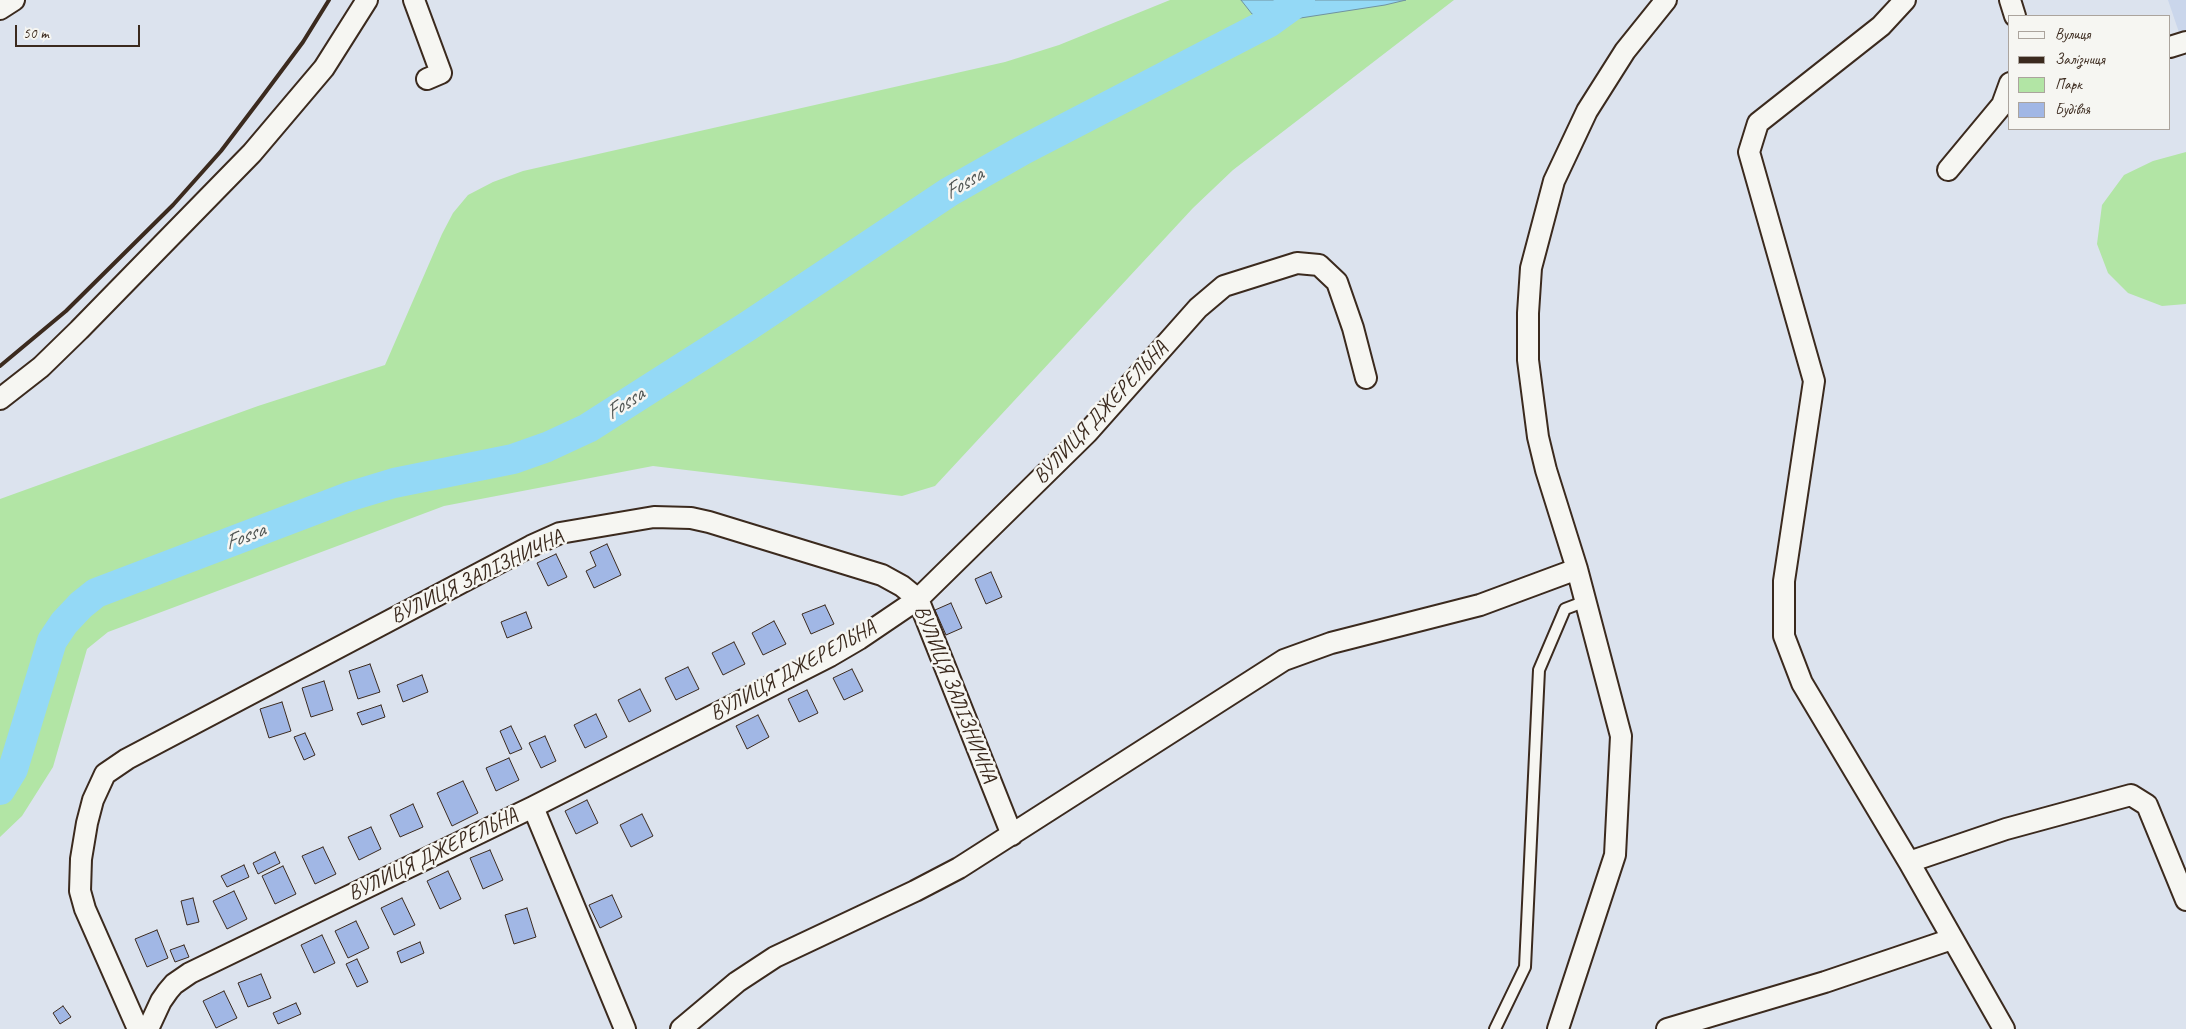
<!DOCTYPE html>
<html>
<head>
<meta charset="utf-8">
<style>
	body { margin:0 }
	#map { position:relative; width:2186px; height:1029px; overflow:hidden; background:#dce3ee; font-family:Caveat,sans-serif }
	canvas { display:block }
	.legend { position:absolute; left:2008px; top:15px; width:162px; height:115px; box-sizing:border-box; background:#f6f6f2; border:1px solid #aba49d; margin:0; padding:6px 9px; list-style:none; font-size:15px; color:#3b2a1e }
	.legend li { display:flex; align-items:center; gap:10px; height:25px }
	.legend b { width:25px; border:1px solid #aba49d }
	.scale { position:absolute; left:15px; top:25px; width:125px; height:22px; box-sizing:border-box; border:2px solid #3b2a1e; border-top:0; padding-left:6px; font-size:15px; line-height:18px; white-space:nowrap; color:#3b2a1e; -webkit-text-stroke:4px #f6f6f2; paint-order:stroke }
</style>
</head>
<body>
<div id="map">
<canvas width="2186" height="1029"></canvas>
<ul class="legend">
<li><b style="height:6px;background:#f6f6f2"></b>Вулиця</li>
<li><b style="height:6px;background:#3b2a1e"></b>Залізниця</li>
<li><b style="height:14px;background:#b2e5a5"></b>Парк</li>
<li><b style="height:14px;background:#a1b7e5"></b>Будівля</li>
</ul>
<div class="scale">50 m</div>
</div>
<script>
const context = document.querySelector('canvas').getContext('2d');
context.lineJoin = 'round';
function paint(path, color) {
  context.fillStyle = color;
  context.fill(path, 'evenodd');
}
function toPath(rows) {
  const path = new Path2D();
  for (const r of rows) {
    path.moveTo(r[0], r[1]);
    for (let i = 2; i < r.length; i += 2) path.lineTo(r[i], r[i + 1]);
  }
  return path;
}
function trace(path, color, width, dash) {
  context.strokeStyle = color;
  context.lineWidth = width;
  context.lineCap = dash ? 'butt' : 'round';
  context.setLineDash(dash || []);
  context.stroke(path);
}
function drawText(font, color, halo, rows, align = 'center') {
  context.font = font + ' Caveat,sans-serif';
  context.lineWidth = 5;
  context.setLineDash([]);
  context.textBaseline = 'middle';
  context.strokeStyle = halo;
  context.fillStyle = color;
  for (const [text, x, y, turn = 0] of rows) {
    context.save();
    context.translate(x, y);
    context.rotate((+turn || 0) * Math.PI / 180);
    context.textAlign = isNaN(turn) ? turn : align;
    if (halo) context.strokeText(text, 0, 0);
    context.fillText(text, 0, 0);
    context.restore();
  }
}
const built = toPath([
	[2168,0,2186,0,2186,53]
]);
const green = toPath([
	[1170,0,1454,0,1233,170,1193,208,935,486,902,496,653,466,444,506,108,632,87,649,53,767,22,816,0,837,0,499,258,406,385,365,442,234,453,213,468,195,493,182,523,171,1005,62,1059,45],
	[2186,152,2186,304,2162,306,2128,293,2108,273,2097,244,2102,205,2124,175,2153,161]
]);
const water = toPath([
	[1241,0,1406,0,1385,5,1268,23,1252,14,1241,0]
]);
const river = toPath([
	[0,790,13,769,52,641,64,623,81,605,96,593,351,496,394,483,513,459,547,447,588,428,748,326,949,192,1023,150,1268,23,1300,0]
]);
const building = toPath([
	[607,544,621,575,594,588,586,571,596,566,590,552,607,544],
	[556,554,567,577,548,586,537,563,556,554],
	[991,572,1002,597,986,604,975,579,991,572],
	[951,603,962,628,946,635,935,610,951,603],
	[825,605,834,624,811,634,802,614,825,605],
	[526,612,532,628,507,638,501,622,526,612],
	[774,621,786,644,763,655,752,633,774,621],
	[734,642,745,664,723,675,712,653,734,642],
	[370,664,380,692,358,699,349,671,370,664],
	[688,667,699,689,676,700,665,678,688,667],
	[852,669,863,691,844,700,833,678,852,669],
	[422,675,428,692,403,702,397,685,422,675],
	[324,681,333,710,311,717,302,688,324,681],
	[640,689,651,711,629,722,618,700,640,689],
	[807,690,818,713,799,722,788,699,807,690],
	[282,702,291,731,269,738,260,709,282,702],
	[381,705,385,717,362,725,357,713,381,705],
	[596,714,607,737,585,748,574,725,596,714],
	[758,715,769,737,747,749,736,726,758,715],
	[511,726,522,749,510,754,500,731,511,726],
	[305,733,315,755,304,760,294,737,305,733],
	[545,736,556,761,541,768,529,743,545,736],
	[509,758,519,780,496,791,486,768,509,758],
	[463,781,478,813,452,826,437,793,463,781],
	[587,800,598,823,576,834,565,811,587,800],
	[413,804,423,827,400,837,390,815,413,804],
	[642,814,653,836,631,847,620,825,642,814],
	[371,827,381,849,359,860,348,837,371,827],
	[323,847,336,874,315,884,302,856,323,847],
	[490,850,503,880,483,889,470,858,490,850],
	[275,852,280,863,258,874,253,863,275,852],
	[244,865,249,877,227,887,221,876,244,865],
	[283,866,296,894,275,904,262,876,283,866],
	[448,871,461,899,440,909,427,881,448,871],
	[234,891,247,919,227,929,213,901,234,891],
	[612,895,622,917,600,928,589,905,612,895],
	[193,898,199,922,187,925,181,901,193,898],
	[402,898,415,925,394,935,381,908,402,898],
	[527,908,536,937,514,944,505,915,527,908],
	[356,921,369,948,348,958,335,931,356,921],
	[157,930,168,958,147,967,135,939,157,930],
	[322,935,335,963,314,973,301,945,322,935],
	[420,942,424,953,401,963,397,952,420,942],
	[184,945,189,957,175,962,170,950,184,945],
	[357,959,368,982,357,987,346,964,357,959],
	[261,974,271,998,248,1007,238,983,261,974],
	[224,991,237,1018,216,1028,203,1001,224,991],
	[296,1003,301,1014,278,1024,273,1013,296,1003],
	[63,1006,71,1017,60,1024,53,1013,63,1006]
]);
const service = toPath([
	[1495,1029,1525,967,1539,670,1565,609,1586,601]
]);
const minor = toPath([
	[414,0,441,73,427,79],
	[1905,0,1881,26,1758,123,1749,152,1814,381,1784,581,1784,636,1802,683,1909,862],
	[2010,0,2015,16],
	[0,9,14,0],
	[2170,47,2186,42],
	[1948,170,2002,105,2010,83],
	[0,399,41,367,79,330,252,153,324,68,367,0],
	[533,807,625,1029],
	[138,1029,85,909,80,891,81,859,87,823,93,800,105,774,127,759,531,546,560,533,654,517,691,518,709,522,882,575,902,586,918,599,1012,835],
	[148,1029,161,1001,168,991,174,984,190,973,533,807,830,656,859,639,918,599,1087,433,1198,308,1224,286,1297,263,1319,265,1337,282,1353,328,1366,378],
	[681,1029,737,982,775,957,915,891,959,868,1284,660,1331,643,1480,605,1577,569],
	[1558,1029,1615,855,1621,736,1577,569,1546,470,1538,437,1528,360,1528,313,1531,268,1554,181,1587,111,1625,51,1666,0],
	[1667,1029,1825,982,1952,939],
	[2004,1029,1909,862,2006,829,2131,795,2147,805,2186,900]
]);
const rail = toPath([
	[0,366,66,311,173,205,221,151,262,97,303,42,329,0]
]);
const streetNames = [
	["ВУЛИЦЯ ДЖЕРЕЛЬНА",1101,413,-47],
	["ВУЛИЦЯ ЗАЛІЗНИЧНА",477,577,-26],
	["ВУЛИЦЯ ДЖЕРЕЛЬНА",793,671,-29],
	["ВУЛИЦЯ ЗАЛІЗНИЧНА",955,694,68],
	["ВУЛИЦЯ ДЖЕРЕЛЬНА",433,855,-26]
];
const waterNames = [
	["Fossa",964,184,-31],
	["Fossa",625,404,-33],
	["Fossa",245,537,-21]
];
paint(built, '#cad6eb');
paint(green, '#b2e5a5');
paint(water, '#94d9f6');
trace(water, '#7093a0', 1);
trace(river, '#94d9f6', 30);
paint(building, '#a1b7e5');
trace(building, '#3b2a1e', 1);
trace(service, '#3b2a1e', 14);
trace(minor, '#3b2a1e', 24);
trace(service, '#f6f6f2', 10);
trace(minor, '#f6f6f2', 20);
trace(rail, '#3b2a1e', 4);
drawText('21px', '#3b2a1e', '#f6f6f2', streetNames);
drawText('italic 22px', '#515654', '#f6f6f2', waterNames);
</script>
</body>
</html>
